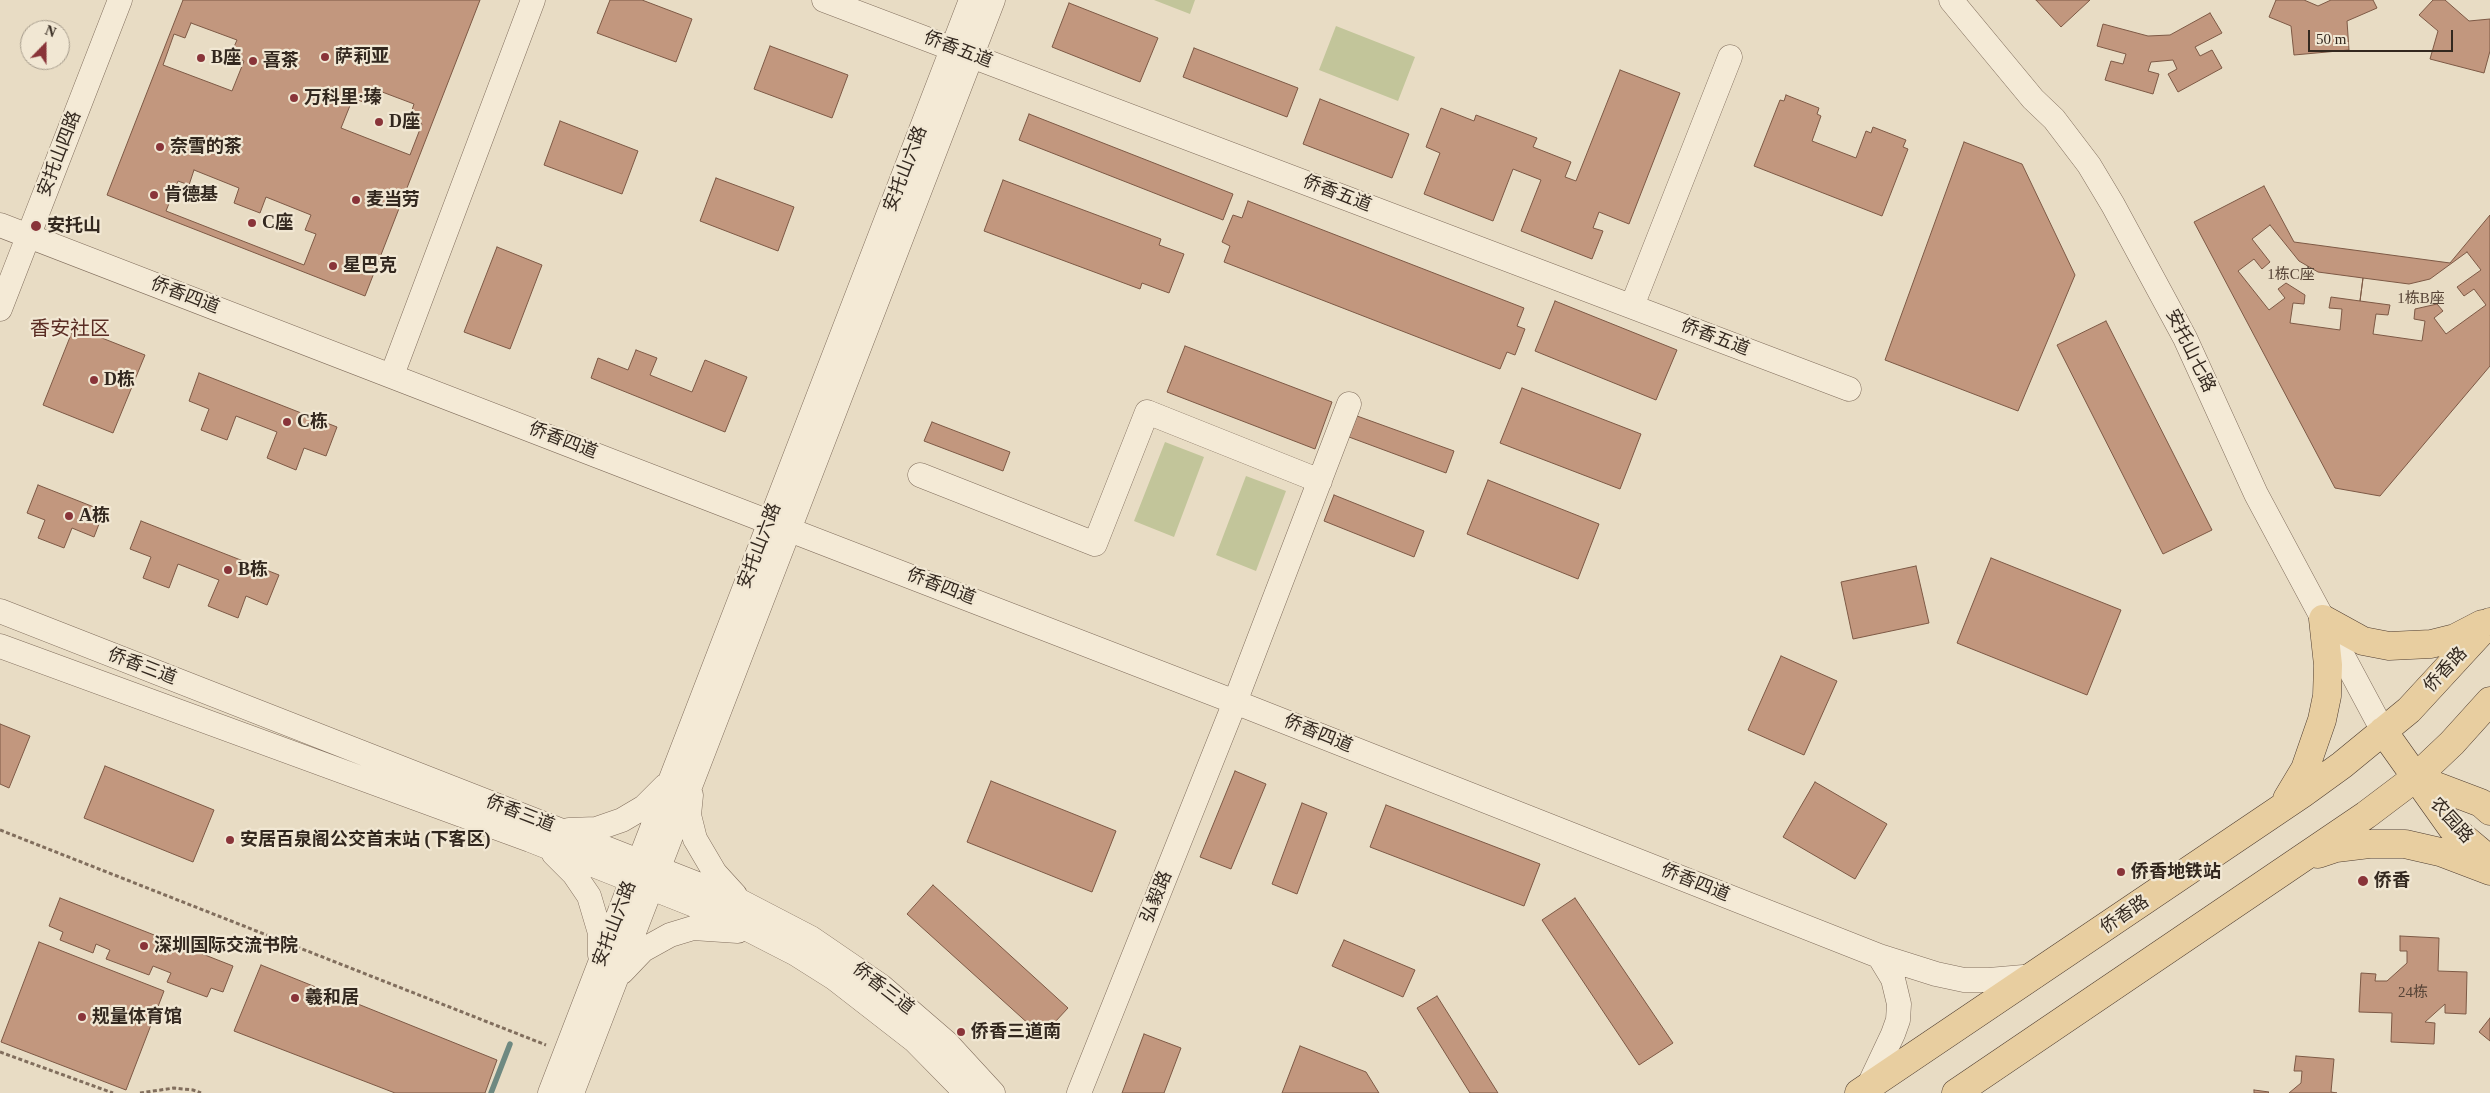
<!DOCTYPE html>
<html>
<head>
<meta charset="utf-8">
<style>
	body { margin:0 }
	#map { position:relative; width:2490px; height:1093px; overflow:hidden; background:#e8dcc4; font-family:"Times New Roman",serif }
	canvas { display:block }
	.north { position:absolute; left:20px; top:20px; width:50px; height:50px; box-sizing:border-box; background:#f1e7d3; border:1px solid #a59b8b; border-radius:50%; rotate:22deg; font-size:14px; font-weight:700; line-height:20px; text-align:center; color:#33281f }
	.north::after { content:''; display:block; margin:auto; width:18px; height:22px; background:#893439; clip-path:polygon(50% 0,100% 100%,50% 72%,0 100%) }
	.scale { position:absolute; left:2308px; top:30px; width:145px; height:22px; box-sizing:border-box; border:2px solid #33281f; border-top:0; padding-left:6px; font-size:15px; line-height:18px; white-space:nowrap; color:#33281f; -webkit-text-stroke:4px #f1e7d3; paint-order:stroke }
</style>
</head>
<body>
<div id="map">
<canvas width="2490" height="1093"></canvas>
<div class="north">N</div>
<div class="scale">50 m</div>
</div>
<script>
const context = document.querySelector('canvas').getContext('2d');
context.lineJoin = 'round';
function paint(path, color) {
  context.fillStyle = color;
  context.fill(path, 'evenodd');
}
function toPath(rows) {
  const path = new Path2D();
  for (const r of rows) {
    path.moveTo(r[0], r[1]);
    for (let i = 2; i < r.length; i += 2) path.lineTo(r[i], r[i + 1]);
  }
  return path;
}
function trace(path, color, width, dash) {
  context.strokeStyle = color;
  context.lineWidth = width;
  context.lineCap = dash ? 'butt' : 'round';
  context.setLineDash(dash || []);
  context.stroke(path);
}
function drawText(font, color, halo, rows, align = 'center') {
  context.font = font + ' "Times New Roman","Noto Sans SC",serif';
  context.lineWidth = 4.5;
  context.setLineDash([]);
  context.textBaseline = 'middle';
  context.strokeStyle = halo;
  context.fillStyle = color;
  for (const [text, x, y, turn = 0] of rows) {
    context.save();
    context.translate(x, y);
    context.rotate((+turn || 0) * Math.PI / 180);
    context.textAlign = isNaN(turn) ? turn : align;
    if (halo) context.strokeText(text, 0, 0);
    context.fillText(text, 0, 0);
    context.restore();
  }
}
const green = toPath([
	[1154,0,1195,0,1190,14],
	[1336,26,1415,57,1398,101,1319,70],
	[1165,442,1204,457,1174,537,1134,521],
	[1246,476,1286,491,1256,571,1216,555]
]);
const stream = toPath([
	[491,1093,510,1044]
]);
const building = toPath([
	[183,0,480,0,365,296,107,195,183,0],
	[610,0,642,0,692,19,676,62,597,33,610,0],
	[2036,0,2090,0,2061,27,2036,0],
	[2276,0,2304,0,2318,6,2331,0,2373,0,2377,8,2347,21,2349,50,2294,55,2291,26,2269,17,2276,0],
	[2433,0,2445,0,2469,21,2490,19,2490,51,2484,73,2430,59,2438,31,2419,15,2433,0],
	[1069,3,1158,38,1140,82,1052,47,1069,3],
	[2210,13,2222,33,2195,47,2200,56,2212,50,2222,68,2178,92,2168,74,2177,69,2173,60,2151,62,2148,71,2159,74,2153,94,2105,80,2111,61,2123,64,2126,54,2097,46,2103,24,2148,36,2170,35,2210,13],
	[191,23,237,40,230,56,244,61,232,91,163,65,174,34,185,38,191,23],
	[770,46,848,75,832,118,754,89,770,46],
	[1194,48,1298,88,1287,117,1183,77,1194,48],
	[1620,70,1680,93,1629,224,1599,212,1593,228,1603,231,1592,259,1521,231,1541,180,1513,169,1493,221,1424,194,1440,153,1426,147,1441,108,1474,121,1476,115,1537,138,1533,147,1571,162,1565,177,1576,181,1620,70],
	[369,87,414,104,409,119,422,124,410,155,341,128,353,98,363,102,369,87],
	[1786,95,1819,108,1817,114,1821,116,1812,141,1856,158,1866,131,1871,133,1873,127,1906,140,1903,147,1908,149,1882,216,1754,166,1780,100,1784,101,1786,95],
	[1320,99,1409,134,1392,178,1303,144,1320,99],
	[1029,114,1233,194,1223,220,1019,140,1029,114],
	[560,121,638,151,622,194,544,165,560,121],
	[1964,142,2022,164,2075,275,2018,411,1885,360,1964,142],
	[194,170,239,188,234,203,260,213,266,197,311,215,305,230,316,234,304,265,166,211,178,181,189,185,194,170],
	[716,178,794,207,778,251,700,221,716,178],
	[1003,180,1161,239,1159,245,1184,254,1169,293,1142,283,1140,289,984,231,1003,180],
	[2264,186,2294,242,2450,263,2490,215,2490,366,2380,496,2335,488,2194,222,2264,186],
	[1248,201,1524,308,1517,326,1525,329,1515,355,1507,352,1500,369,1224,262,1230,246,1222,242,1233,215,1242,218,1248,201],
	[2270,225,2299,261,2318,272,2363,278,2360,301,2331,297,2329,308,2342,309,2340,330,2290,323,2293,303,2304,304,2305,295,2286,283,2278,289,2285,298,2269,310,2238,271,2254,259,2262,269,2270,262,2252,239,2270,225],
	[497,247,542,265,510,349,464,332,497,247],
	[2467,252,2481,270,2457,287,2464,296,2474,289,2486,305,2446,334,2434,318,2443,311,2437,304,2415,309,2414,319,2425,321,2422,341,2373,334,2376,314,2388,315,2390,305,2360,301,2363,278,2409,284,2430,279,2467,252],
	[1555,301,1677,350,1656,400,1535,351,1555,301],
	[2106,321,2212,530,2163,554,2057,345,2106,321],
	[74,327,145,355,113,433,43,405,74,327],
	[1185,346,1332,402,1315,449,1167,392,1185,346],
	[636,350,657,358,650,375,692,392,705,360,747,377,725,432,591,378,598,358,628,370,636,350],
	[199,373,337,427,326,456,304,448,296,470,267,458,277,432,236,416,227,440,201,430,209,409,189,401,199,373],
	[1522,388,1641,434,1620,489,1500,443,1522,388],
	[1357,416,1454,451,1446,473,1349,437,1357,416],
	[932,422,1010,452,1003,471,924,441,932,422],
	[1488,480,1599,524,1578,579,1467,534,1488,480],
	[38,485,104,511,94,537,72,528,64,548,38,538,45,520,27,513,38,485],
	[1334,495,1424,531,1414,557,1324,521,1334,495],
	[141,521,279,575,267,605,246,596,238,618,208,606,219,580,178,564,169,588,143,578,151,557,130,549,141,521],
	[1991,558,2121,610,2087,695,1957,643,1991,558],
	[1916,566,1929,623,1853,639,1841,582,1916,566],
	[1781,656,1837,681,1804,755,1748,730,1781,656],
	[0,724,30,736,9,788,0,784,0,724],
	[105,766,214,810,193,862,84,818,105,766],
	[1235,771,1266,784,1231,869,1200,857,1235,771],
	[991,781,1116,831,1092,892,967,842,991,781],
	[1815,782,1887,824,1855,879,1783,837,1815,782],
	[1302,803,1327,813,1297,894,1272,884,1302,803],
	[1386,805,1540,864,1524,906,1370,847,1386,805],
	[933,885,1068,1008,1042,1036,907,914,933,885],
	[60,898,233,966,223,992,211,988,207,997,167,982,171,973,153,966,149,975,106,959,110,950,96,944,93,953,60,940,63,932,49,926,60,898],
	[1575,898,1673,1043,1639,1065,1542,920,1575,898],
	[2400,936,2439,938,2438,971,2467,972,2466,1014,2445,1013,2445,1004,2425,1022,2435,1023,2434,1044,2391,1042,2392,1013,2359,1012,2361,973,2376,974,2375,981,2387,981,2407,963,2407,951,2400,951,2400,936],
	[1344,940,1415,970,1403,997,1332,966,1344,940],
	[39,942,164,991,126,1090,1,1042,39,942],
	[261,965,497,1060,485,1093,395,1093,234,1031,261,965],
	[1437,996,1498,1093,1470,1093,1417,1008,1437,996],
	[2490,1018,2490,1041,2479,1032,2490,1018],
	[1144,1034,1181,1048,1164,1093,1122,1093,1144,1034],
	[1300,1046,1366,1072,1379,1093,1282,1093,1300,1046],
	[2296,1056,2334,1059,2331,1092,2337,1093,2289,1093,2301,1083,2302,1071,2294,1071,2296,1056],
	[2254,1090,2269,1092,2268,1093,2254,1093,2254,1090]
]);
const path = toPath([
	[0,830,546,1045],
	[0,1052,113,1093],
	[140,1093,174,1088,193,1090,201,1093]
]);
const minor = toPath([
	[824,0,1849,389],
	[1951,0,2033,99,2054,119,2089,165,2113,205,2185,338,2256,494,2383,731],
	[0,225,1235,702,1879,956,1936,974,1964,980,1989,980,2035,976],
	[1632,306,1730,57],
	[0,309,120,0],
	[392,375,533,0],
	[920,475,1095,544,1147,412,1320,481],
	[0,611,738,900,811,938,881,986,947,1043,993,1093],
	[0,646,530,840,722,916,796,954,834,978,915,1041,966,1093],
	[691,795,689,815,695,839,715,873,735,895],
	[569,830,596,829,622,820,644,807,665,786],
	[554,854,574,874,589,896,600,933,600,955],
	[622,972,643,950,670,935,693,928,738,931],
	[1868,1087,1893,1034,1898,1020,1899,1004,1893,979,1879,956],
	[550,1093,971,0],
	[572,1093,993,0],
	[1079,1093,1235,702,1349,404]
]);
const major = toPath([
	[2323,619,2363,641,2389,646,2431,644,2455,638,2482,624],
	[2383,731,2452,828,2490,860],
	[2415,778,2481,803,2490,811],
	[2287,799,2305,769,2322,720,2327,696,2328,665,2323,619],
	[2318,854,2336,848,2369,844,2405,844,2440,852,2490,871],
	[1859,1093,2302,794,2342,765,2409,710,2490,622],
	[1956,1093,2366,815,2415,778,2452,743,2490,701]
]);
const markers = [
	[325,57,5,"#893439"],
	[201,58,5,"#893439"],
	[253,61,5,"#893439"],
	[294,98,5,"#893439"],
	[379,122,5,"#893439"],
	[160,147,5,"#893439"],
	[154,195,5,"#893439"],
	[356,200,5,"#893439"],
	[252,223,5,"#893439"],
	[36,226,6,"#893439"],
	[333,266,5,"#893439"],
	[94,380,5,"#893439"],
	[287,422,5,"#893439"],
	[69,516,5,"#893439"],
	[228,570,5,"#893439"],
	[230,840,5,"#893439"],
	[2121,872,5,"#893439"],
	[2363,881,6,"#893439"],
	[144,946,5,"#893439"],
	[295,998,5,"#893439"],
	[82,1017,5,"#893439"],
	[961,1032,5,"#893439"]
];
const numberNames = [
	["1栋C座",2291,275],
	["1栋B座",2421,299],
	["24栋",2413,993]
];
const streetNames = [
	["侨香五道",958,50,21],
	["安托山四路",60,154,-69],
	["安托山六路",906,169,-69],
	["侨香五道",1337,194,21],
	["侨香四道",185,296,21],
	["侨香五道",1715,338,21],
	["安托山七路",2190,351,64],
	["侨香四道",563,441,21],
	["安托山六路",760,546,-69],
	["侨香四道",941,587,21],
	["侨香三道",142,667,21],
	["侨香路",2446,670,-47],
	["侨香四道",1318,734,22],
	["侨香三道",520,814,21],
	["农园路",2451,821,48],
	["侨香四道",1695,883,22],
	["弘毅路",1157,897,-68],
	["侨香路",2125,915,-34],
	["安托山六路",615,924,-69],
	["侨香三道",883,989,38]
];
const poiNames = [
	["萨莉亚",335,57],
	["B座",211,58],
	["喜茶",263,61],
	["万科里·瑧",304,98],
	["D座",389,122],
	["奈雪的茶",170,147],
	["肯德基",164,195],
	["麦当劳",366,200],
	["C座",262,223],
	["安托山",47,226],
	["星巴克",343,266],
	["D栋",104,380],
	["C栋",297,422],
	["A栋",79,516],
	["B栋",238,570],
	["安居百泉阁公交首末站 (下客区)",240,840],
	["侨香地铁站",2131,872],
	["侨香",2374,881],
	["深圳国际交流书院",154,946],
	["羲和居",305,998],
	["规量体育馆",92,1017],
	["侨香三道南",971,1032]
];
const quarterNames = [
	["香安社区",70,330]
];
paint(green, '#c2c59a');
trace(stream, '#6e8981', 5.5);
paint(building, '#c2977e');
trace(building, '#7d5945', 1);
trace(minor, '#816e5d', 25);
trace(major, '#4f3d30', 29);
trace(path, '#816e5d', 3, [4, 2.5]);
trace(minor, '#f4ead6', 24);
trace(major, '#e8cea0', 28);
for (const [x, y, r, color] of markers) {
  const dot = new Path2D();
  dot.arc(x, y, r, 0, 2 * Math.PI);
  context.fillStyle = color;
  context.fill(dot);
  trace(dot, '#f1e7d3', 2);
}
drawText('15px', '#574437', null, numberNames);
drawText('18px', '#33281f', '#f1e7d3', streetNames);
drawText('bold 18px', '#33281f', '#f1e7d3', poiNames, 'left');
drawText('20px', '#5a2c23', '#f1e7d3', quarterNames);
</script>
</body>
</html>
